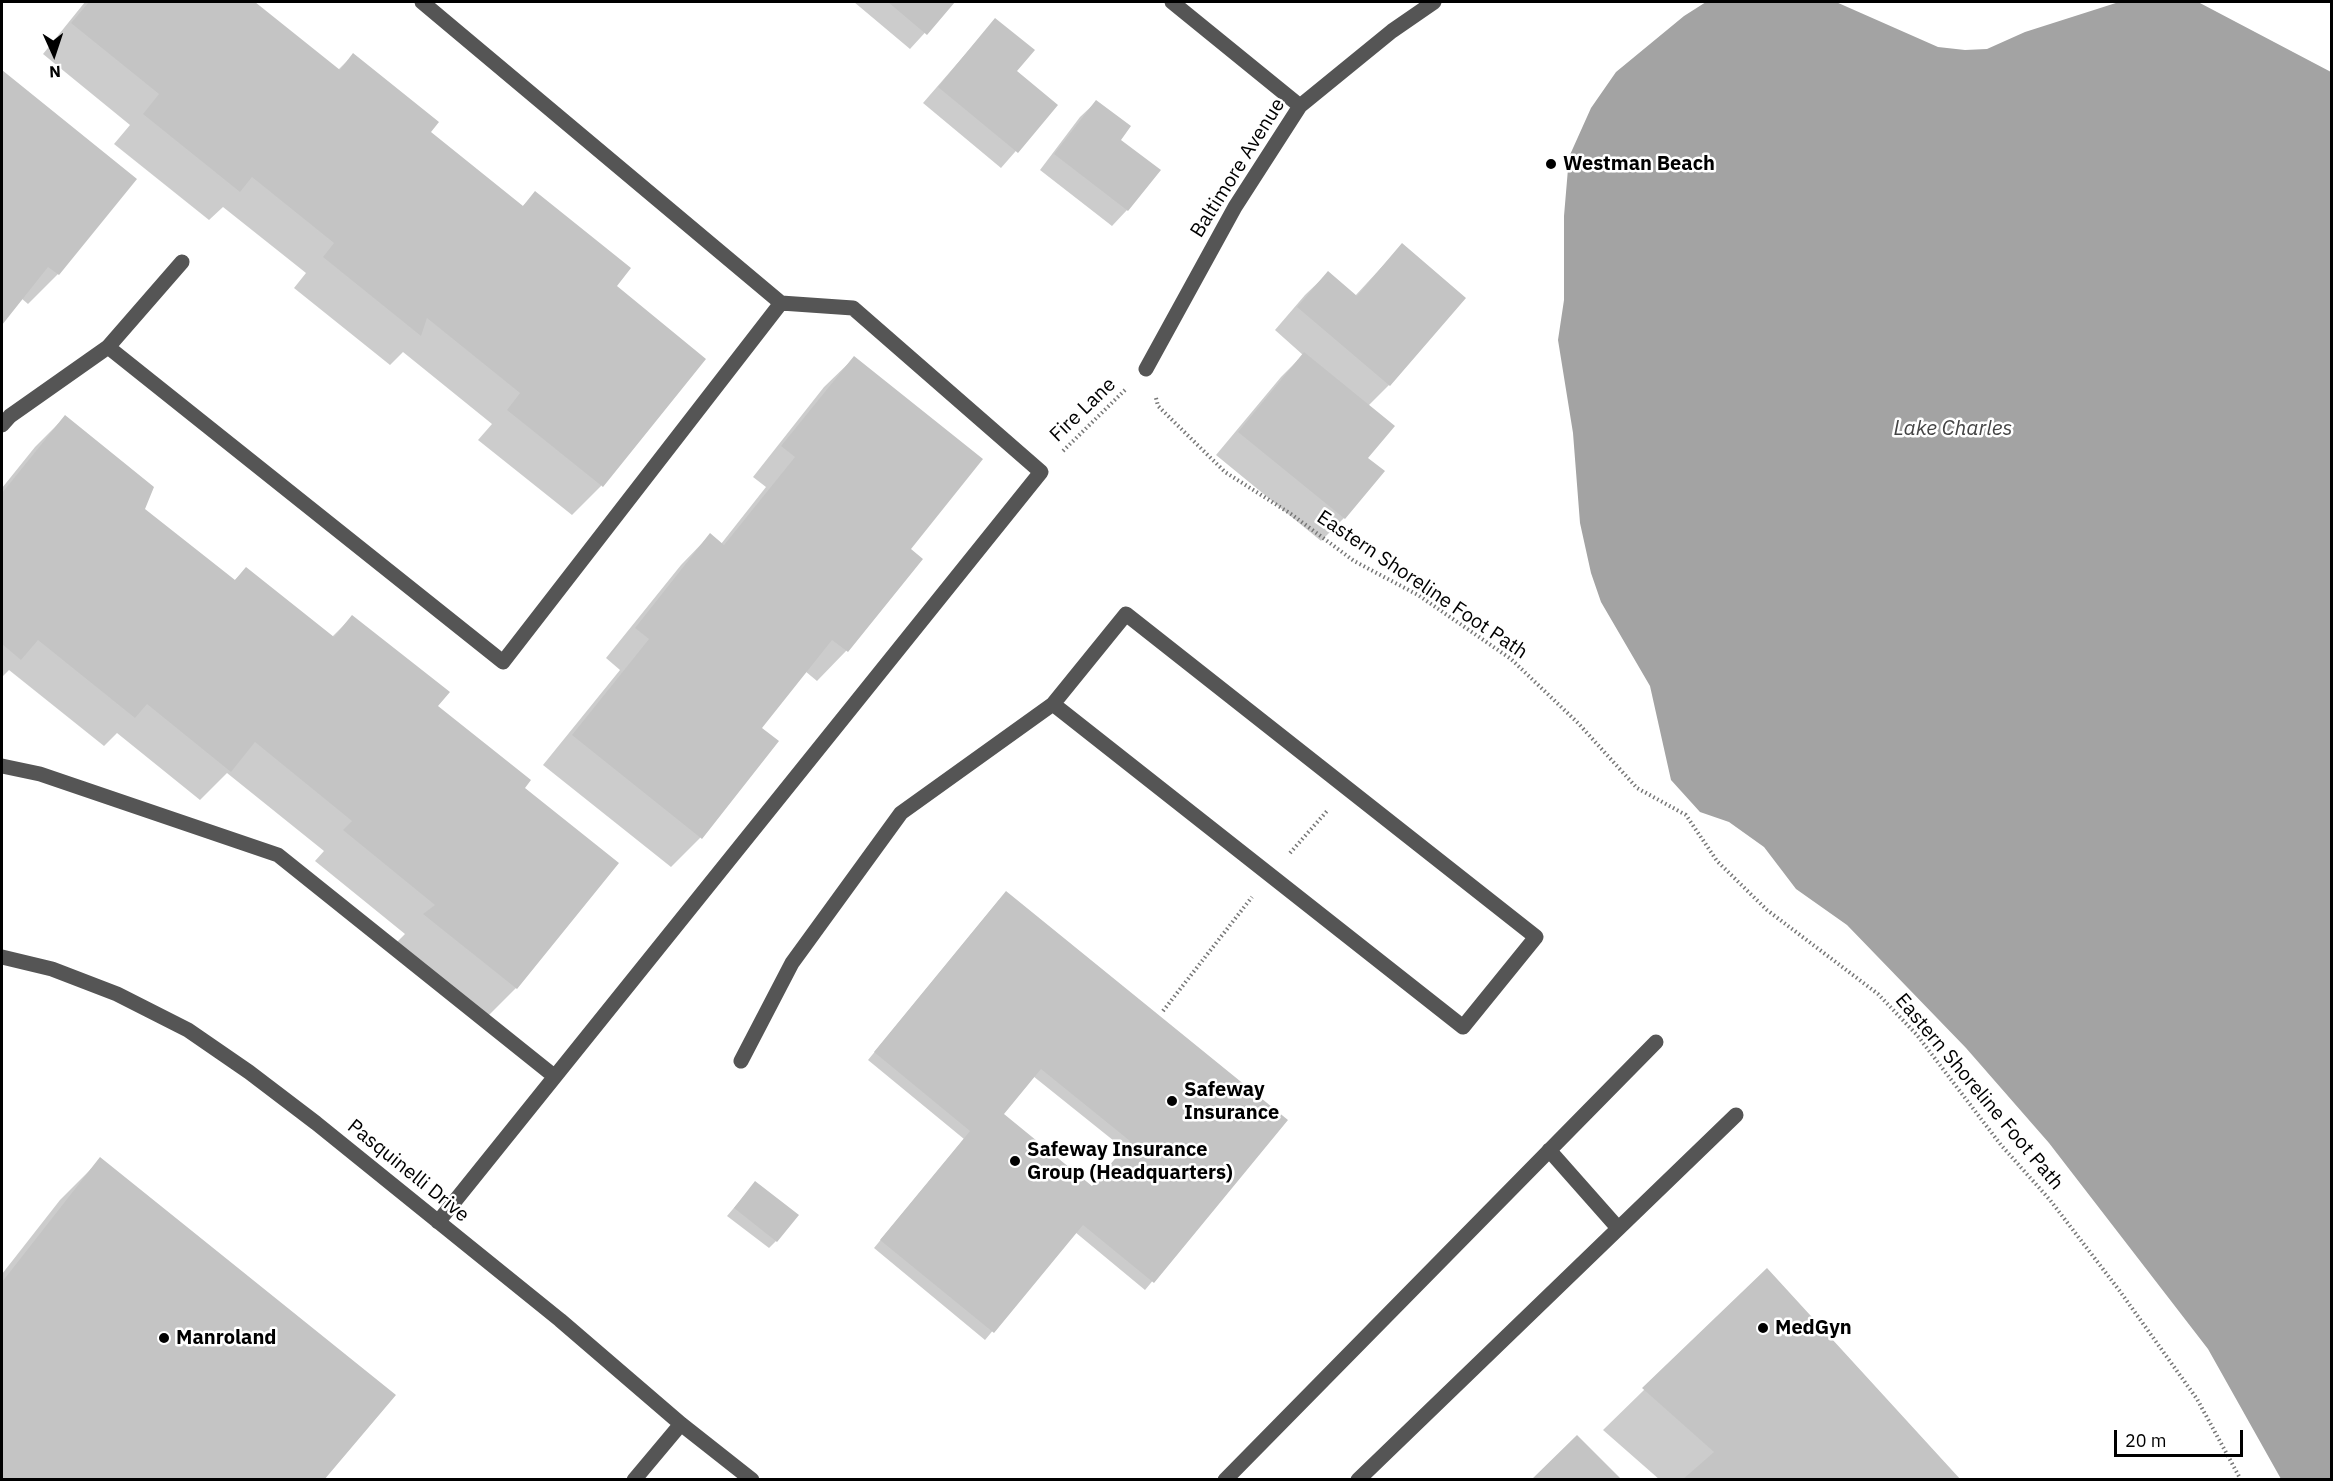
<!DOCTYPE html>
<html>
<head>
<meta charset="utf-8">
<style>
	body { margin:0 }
	#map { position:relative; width:2333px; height:1481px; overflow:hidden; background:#fff; font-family:"IBM Plex Sans",sans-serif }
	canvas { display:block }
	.frame { position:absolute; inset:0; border:3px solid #000; pointer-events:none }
	.north { position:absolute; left:24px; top:24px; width:60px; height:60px; -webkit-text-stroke:4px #fff; paint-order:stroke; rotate:177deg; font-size:16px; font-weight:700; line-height:24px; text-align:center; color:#000 }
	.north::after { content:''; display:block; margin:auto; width:21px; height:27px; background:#000; clip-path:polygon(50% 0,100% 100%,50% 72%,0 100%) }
	.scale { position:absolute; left:2114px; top:1430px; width:129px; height:27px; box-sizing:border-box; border:3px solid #000; border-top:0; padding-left:8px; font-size:18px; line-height:21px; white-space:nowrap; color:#000; -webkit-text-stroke:4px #fff; paint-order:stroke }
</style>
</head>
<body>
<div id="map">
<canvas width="2333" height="1481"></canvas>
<div class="frame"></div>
<div class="north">N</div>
<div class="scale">20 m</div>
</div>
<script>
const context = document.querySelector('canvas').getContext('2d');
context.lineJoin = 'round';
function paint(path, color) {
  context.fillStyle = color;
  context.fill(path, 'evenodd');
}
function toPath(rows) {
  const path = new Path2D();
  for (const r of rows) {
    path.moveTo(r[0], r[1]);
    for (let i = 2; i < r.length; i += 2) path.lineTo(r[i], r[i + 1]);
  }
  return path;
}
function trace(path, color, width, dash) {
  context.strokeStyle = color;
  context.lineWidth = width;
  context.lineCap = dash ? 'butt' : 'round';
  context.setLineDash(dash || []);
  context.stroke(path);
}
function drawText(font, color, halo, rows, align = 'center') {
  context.font = font + ' "IBM Plex Sans",sans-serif';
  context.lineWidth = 5;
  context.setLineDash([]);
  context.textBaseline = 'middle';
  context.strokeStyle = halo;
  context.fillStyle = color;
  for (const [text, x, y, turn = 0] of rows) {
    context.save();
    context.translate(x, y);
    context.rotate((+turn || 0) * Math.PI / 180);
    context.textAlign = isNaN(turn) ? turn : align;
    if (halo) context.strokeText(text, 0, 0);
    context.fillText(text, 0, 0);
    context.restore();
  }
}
const water = toPath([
	[1706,2,1836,2,1938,47,1965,50,1987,49,2025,32,2119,2,2198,2,2331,72,2331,1479,2281,1479,2208,1349,2049,1143,1966,1048,1847,925,1796,889,1764,847,1729,822,1700,812,1671,780,1650,686,1601,602,1591,573,1580,523,1573,433,1558,340,1564,300,1564,216,1569,157,1591,108,1616,72,1684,16]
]);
const shadow = toPath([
	[85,2,253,2,338,70,353,55,429,132,522,207,536,193,615,286,601,486,572,515,478,440,492,424,403,352,390,365,294,288,306,273,223,207,209,220,114,144,130,125,43,54],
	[854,2,953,2,910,49],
	[995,20,1015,72,1056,105,1001,168,923,103],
	[2,72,135,179,58,274,28,304,21,298,2,322],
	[1096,102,1119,140,1127,210,1112,226,1040,170,1080,117],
	[1402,245,1464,298,1389,385,1368,406,1366,458,1383,471,1344,518,1321,541,1216,455,1281,377,1303,355,1275,330,1305,295,1328,273,1355,296],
	[854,358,909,550,921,559,846,651,817,681,805,671,760,728,777,742,700,838,671,867,543,765,620,670,606,658,681,565,710,535,721,544,766,487,753,477,824,387],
	[65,417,143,510,234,581,246,569,332,637,352,617,436,706,523,788,516,988,486,1018,395,944,405,934,315,861,324,851,227,773,200,800,117,733,104,746,9,670,2,677,2,488,35,447],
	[999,900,1286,1121,1145,1290,1075,1232,985,1340,874,1248,964,1139,868,1060],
	[1033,1076,1124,1149,1092,1187,1002,1115],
	[100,1160,322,1480,2,1480,2,1274,60,1200],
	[755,1183,776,1241,769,1248,727,1216],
	[1767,1270,1959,1480,1660,1480,1603,1430]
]);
const building = toPath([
	[89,2,255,2,340,70,353,53,439,122,431,132,523,206,535,191,631,268,617,286,706,359,603,487,507,410,520,393,427,318,421,336,323,257,334,243,252,177,240,192,143,114,159,94,71,23],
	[888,2,955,2,927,35],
	[995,18,1035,50,1017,71,1058,105,1018,153,938,87],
	[2,70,137,179,59,275,48,267,2,325],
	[1096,100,1131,126,1121,140,1161,170,1128,211,1054,154],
	[1402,243,1466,298,1390,386,1297,307,1328,271,1357,296],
	[1304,352,1395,426,1368,458,1385,471,1345,519,1238,432],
	[854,356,983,459,911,549,923,559,848,652,832,640,762,728,779,741,702,839,572,735,649,639,635,628,710,533,724,545,795,457,781,446],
	[65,415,154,487,145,509,235,580,246,567,334,637,352,615,450,692,438,706,531,780,525,788,619,863,517,989,423,914,435,905,343,830,352,821,255,742,231,772,147,704,135,718,38,640,21,660,2,644,2,493],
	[1006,891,1288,1120,1154,1283,1083,1225,994,1333,880,1240,970,1131,874,1052],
	[1041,1069,1130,1141,1092,1186,1004,1114],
	[100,1157,396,1395,324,1480,2,1480,2,1282],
	[755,1181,799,1215,777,1242,734,1208],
	[1767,1268,1961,1480,1682,1480,1714,1452,1642,1388],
	[1577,1435,1622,1480,1531,1480]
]);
const path = toPath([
	[1156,398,1158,406,1225,472,1291,514,1354,561,1418,595,1511,659,1578,723,1637,788,1686,815,1717,861,1767,910,1878,994,1917,1035,2001,1145,2050,1200,2119,1290,2197,1399,2241,1480],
	[1063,451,1126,389],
	[1290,853,1327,811],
	[1163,1011,1252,897]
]);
const minor = toPath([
	[422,2,781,303,853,308,1041,472,438,1222],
	[1172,2,1300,106],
	[108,347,503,662,781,303],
	[1146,369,1235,207,1300,106,1392,31,1434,2],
	[2,425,10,416,108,347,182,262],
	[2,766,40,774,278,855,554,1076],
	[2,957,52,969,117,994,188,1030,249,1072,316,1123,560,1320,681,1424,752,1480],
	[741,1061,792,963,901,813,1053,704,1126,614,1536,937,1463,1027,1053,704],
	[1549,1150,1618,1228],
	[634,1480,681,1424],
	[1225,1480,1656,1042],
	[1358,1480,1736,1115]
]);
const markers = [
	[1551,164,6,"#000"],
	[1172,1101,6,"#000"],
	[1015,1161,6,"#000"],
	[1763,1328,6,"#000"],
	[164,1338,6,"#000"]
];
const poiNames = [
	["Westman Beach",1563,164],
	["Safeway",1184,1090],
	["Insurance",1184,1113],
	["Safeway Insurance",1027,1150],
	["Group (Headquarters)",1027,1173],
	["MedGyn",1775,1328],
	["Manroland",176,1338]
];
const streetNames = [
	["Baltimore Avenue",1238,168,-58],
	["Fire Lane",1083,410,-44],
	["Eastern Shoreline Foot Path",1422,585,34],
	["Eastern Shoreline Foot Path",1979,1092,50],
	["Pasquinelli Drive",408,1171,39]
];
const waterNames = [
	["Lake Charles",1953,429]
];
paint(water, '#a3a3a3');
paint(shadow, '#0003');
paint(building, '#c4c4c4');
trace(path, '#777', 4, [1.5, 3]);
trace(minor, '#555', 15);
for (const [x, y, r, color] of markers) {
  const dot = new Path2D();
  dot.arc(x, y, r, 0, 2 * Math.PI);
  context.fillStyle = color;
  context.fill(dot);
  trace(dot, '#fff', 2);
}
drawText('bold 20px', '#000', '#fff', poiNames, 'left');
drawText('20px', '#000', '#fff', streetNames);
drawText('italic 21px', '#444', '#fff', waterNames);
</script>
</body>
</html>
